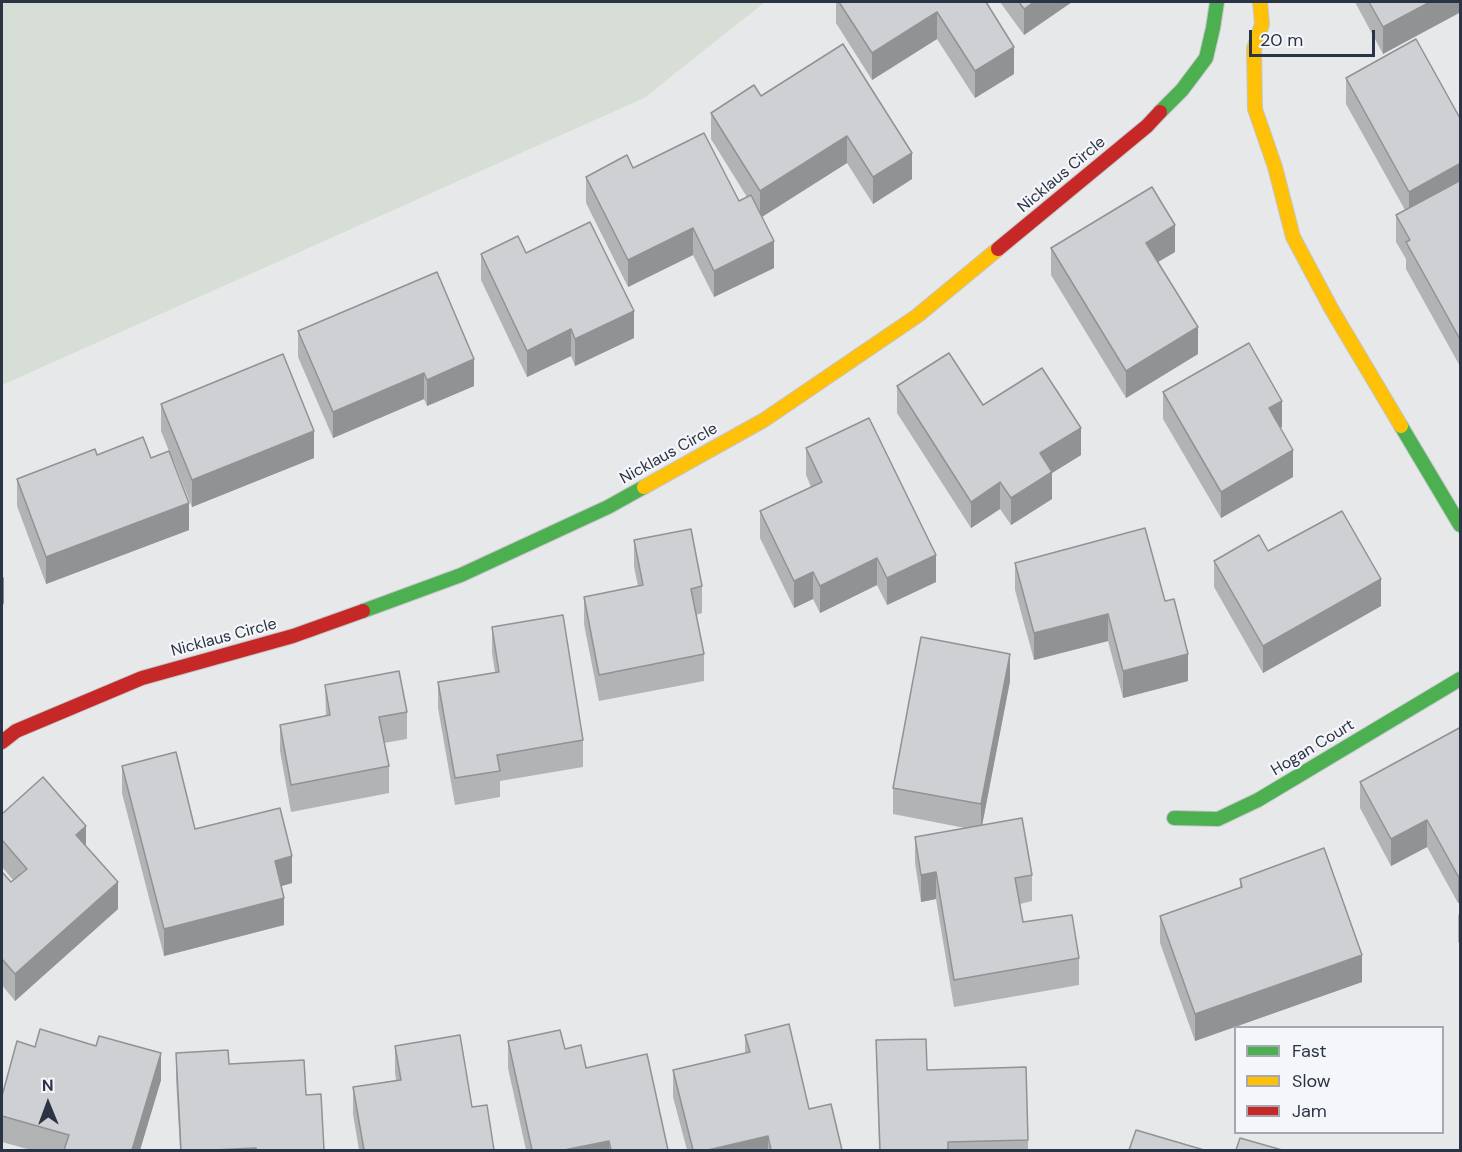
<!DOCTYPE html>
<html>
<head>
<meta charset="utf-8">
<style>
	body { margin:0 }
	#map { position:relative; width:1462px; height:1152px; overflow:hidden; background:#e6e8ea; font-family:"DM Sans",sans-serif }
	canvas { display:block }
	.frame { position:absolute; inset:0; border:3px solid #2b3445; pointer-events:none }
	.legend { position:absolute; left:1234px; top:1026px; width:210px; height:108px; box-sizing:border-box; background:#f4f6f9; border:2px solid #a4a8b1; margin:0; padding:8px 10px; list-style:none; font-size:18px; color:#2b3445 }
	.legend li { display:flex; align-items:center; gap:12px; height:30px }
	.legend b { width:30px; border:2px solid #a4a8b1 }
	.north { position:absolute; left:18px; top:1074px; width:60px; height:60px; -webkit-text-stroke:4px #f4f6f9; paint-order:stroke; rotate:359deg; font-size:16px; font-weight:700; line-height:24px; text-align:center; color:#2b3445 }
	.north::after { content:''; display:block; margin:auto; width:21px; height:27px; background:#2b3445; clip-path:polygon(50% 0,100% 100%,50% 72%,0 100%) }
	.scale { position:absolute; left:1249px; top:30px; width:126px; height:27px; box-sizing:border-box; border:3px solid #2b3445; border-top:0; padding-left:8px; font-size:18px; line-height:21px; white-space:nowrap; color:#2b3445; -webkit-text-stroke:4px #f4f6f9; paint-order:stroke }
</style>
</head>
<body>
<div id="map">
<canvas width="1462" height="1152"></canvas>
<div class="frame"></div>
<ul class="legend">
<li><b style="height:8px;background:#4caf50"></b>Fast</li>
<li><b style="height:8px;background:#ffc107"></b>Slow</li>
<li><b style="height:8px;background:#c62828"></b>Jam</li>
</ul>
<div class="north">N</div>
<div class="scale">20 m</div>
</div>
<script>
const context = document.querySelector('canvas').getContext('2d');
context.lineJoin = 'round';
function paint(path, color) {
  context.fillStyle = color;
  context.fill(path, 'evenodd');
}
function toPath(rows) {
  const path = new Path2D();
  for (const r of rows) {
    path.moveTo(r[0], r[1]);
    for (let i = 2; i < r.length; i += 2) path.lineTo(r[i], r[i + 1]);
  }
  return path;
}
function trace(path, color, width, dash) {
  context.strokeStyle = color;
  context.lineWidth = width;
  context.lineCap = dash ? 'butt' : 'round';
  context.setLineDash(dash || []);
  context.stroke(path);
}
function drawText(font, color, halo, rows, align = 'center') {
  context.font = font + ' "DM Sans",sans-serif';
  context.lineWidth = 4.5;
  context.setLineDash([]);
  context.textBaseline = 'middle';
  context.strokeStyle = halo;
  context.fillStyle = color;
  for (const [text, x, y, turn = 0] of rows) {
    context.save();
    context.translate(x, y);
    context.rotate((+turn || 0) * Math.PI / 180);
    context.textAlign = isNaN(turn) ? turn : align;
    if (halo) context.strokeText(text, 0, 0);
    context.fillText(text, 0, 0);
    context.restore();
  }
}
const green = toPath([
	[2,2,765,2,644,98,2,385]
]);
const fast = toPath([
	[1160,112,1182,90,1206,58,1213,28,1217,2],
	[1401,426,1460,525],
	[363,611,461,575,608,507,644,487],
	[1174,818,1218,819,1258,800,1460,679]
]);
const slow = toPath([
	[1260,2,1262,24,1254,49,1255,109,1275,167,1293,237,1332,310,1401,426],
	[644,487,764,420,917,316,998,249]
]);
const jam = toPath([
	[998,249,1147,126,1160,112],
	[2,742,16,731,142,678,293,636,363,611]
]);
const wall = toPath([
	[836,2,986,2,1014,74,975,98,937,39,872,80,836,23],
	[1000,2,1072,2,1024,35],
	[1355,2,1461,2,1383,54],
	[843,44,912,179,873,204,847,163,762,217,774,268,714,297,693,255,628,287,586,203,586,177,633,168,739,201,747,197,711,139,711,113,761,96],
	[1346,78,1461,120,1461,368,1406,269,1406,259,1396,242,1396,215,1405,210,1346,104],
	[1051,248,1175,252,1158,262,1198,354,1126,398,1051,275],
	[481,254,634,338,575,366,571,356,527,377,481,280],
	[298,331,474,386,427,406,424,399,333,438,298,357],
	[897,386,983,405,1081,455,1052,473,1052,499,1011,525,1000,509,971,528,897,413],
	[1163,392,1282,427,1280,428,1293,477,1221,518,1163,419],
	[161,404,314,458,192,507,173,459,189,530,46,584,17,506,17,479,97,455,151,458,169,451,161,431],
	[806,448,936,582,887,605,877,585,820,613,813,599,794,608,760,538,760,511,811,487,806,475],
	[634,540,702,586,702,613,696,615,704,654,704,681,599,701,584,624,584,597,638,586,634,567],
	[1268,551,1381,606,1263,673,1214,587,1214,561],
	[1015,563,1165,601,1188,681,1123,698,1108,641,1034,660,1015,590],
	[492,627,583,740,583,767,500,781,500,797,455,805,438,708,438,682,495,672,492,653],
	[1010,681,982,825,1032,875,1032,901,1020,904,1023,922,1079,958,1079,985,954,1007,936,899,921,902,915,863,915,837,965,828,893,814,893,788],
	[325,685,407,712,407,739,384,743,389,766,389,793,291,812,280,751,280,725,326,716],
	[1461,727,1461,945,1458,942,1458,915,1460,914,1460,902,1458,903,1427,847,1391,866,1360,808,1360,782],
	[122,766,195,829,292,883,281,886,284,925,164,956,122,793],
	[2,814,86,846,118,909,15,1001,2,985,2,872,11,882,14,881,2,867],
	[1240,879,1362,982,1195,1041,1160,943,1160,916,1240,888],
	[745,1035,809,1109,842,1150,687,1150,673,1097,673,1070,745,1053],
	[876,1040,927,1070,1028,1140,1028,1150,879,1150],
	[508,1041,565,1049,586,1068,668,1150,526,1150,508,1068],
	[96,1046,161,1080,140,1150,31,1150,2,1142,2,1096,35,1047],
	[395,1046,472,1107,494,1150,359,1150,353,1114,353,1087,396,1080,395,1073],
	[176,1053,229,1064,306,1095,324,1150,180,1150,176,1079]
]);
const shadedWall = toPath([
	[1034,2,1072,2,1024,35,1024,9],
	[1430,2,1461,2,1461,12,1383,54,1383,27],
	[937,12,937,39,872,80,872,53],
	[1014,47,1014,74,975,98,975,71],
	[847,136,847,163,760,218,760,191],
	[912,153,912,179,873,204,873,177],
	[1461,163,1461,190,1409,218,1409,192],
	[1175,225,1175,252,1146,269,1146,243],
	[693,228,693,255,628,287,628,260],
	[774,241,774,268,714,297,714,271],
	[634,311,634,338,575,366,575,339],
	[1198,327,1198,354,1126,398,1126,371],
	[571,329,571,356,527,377,527,351],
	[474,359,474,386,427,406,427,380],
	[424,373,424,399,333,438,333,412],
	[1282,401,1282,427,1269,435,1269,408],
	[1081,428,1081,455,1052,473,1052,499,1011,525,1011,498,1040,453],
	[314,431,314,458,192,507,192,480],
	[1293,450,1293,477,1221,518,1221,492],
	[1000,482,1000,509,971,528,971,502],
	[189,503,189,530,46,584,46,557],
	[936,555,936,582,887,605,887,578],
	[877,558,877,585,820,613,820,586],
	[813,572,813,599,794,608,794,581],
	[4,577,4,604,2,605,2,578],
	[1381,579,1381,606,1263,673,1263,646],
	[1108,614,1108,641,1034,660,1034,633],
	[1010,654,1010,681,981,831,981,804],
	[1188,654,1188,681,1123,698,1123,671],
	[1427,820,1427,847,1391,866,1391,839],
	[86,826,86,852,76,835],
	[292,856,292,883,275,888,275,861],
	[936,872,936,899,921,902,921,875],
	[1461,875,1461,899,1460,898,1460,902,1458,903,1458,876],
	[118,882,118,909,15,1001,15,974],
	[284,898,284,925,164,956,164,929],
	[1362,955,1362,982,1195,1041,1195,1014],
	[161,1053,161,1080,140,1150,132,1150],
	[768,1136,768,1150,708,1150],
	[609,1141,609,1150,564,1150]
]);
const building = toPath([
	[839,2,986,2,1014,47,975,71,937,12,872,53,839,2],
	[1019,2,1034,2,1024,9,1019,2],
	[1369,2,1430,2,1383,27,1369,2],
	[1416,39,1461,120,1461,163,1409,192,1346,78,1416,39],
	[843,44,912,153,873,177,847,136,760,191,711,113,754,85,761,96,843,44],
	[704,133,739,201,751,195,774,241,714,271,693,228,628,260,586,177,627,155,633,168,704,133],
	[1461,180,1461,341,1406,242,1410,240,1396,215,1461,180],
	[1152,187,1175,225,1146,243,1198,327,1126,371,1051,248,1152,187],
	[590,222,634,311,575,339,571,329,527,351,481,254,518,236,526,253,590,222],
	[437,272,474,359,427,380,424,373,333,412,298,331,437,272],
	[1249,343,1282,401,1269,408,1293,450,1221,492,1163,392,1249,343],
	[949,353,983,405,1042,368,1081,428,1040,453,1052,472,1011,498,1000,482,971,502,897,386,949,353],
	[283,354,314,431,192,480,161,404,283,354],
	[869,418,936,555,887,578,877,558,820,586,813,572,794,581,760,511,822,482,806,448,869,418],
	[143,437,151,458,169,451,189,503,46,557,17,479,95,449,97,455,143,437],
	[1342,511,1381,579,1263,646,1214,561,1259,535,1268,551,1342,511],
	[1145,528,1165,601,1174,599,1188,654,1123,671,1108,614,1034,633,1015,563,1145,528],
	[691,529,702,586,691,589,704,654,599,675,584,597,643,585,634,540,691,529],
	[563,615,583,740,497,755,500,771,455,778,438,682,499,672,492,627,563,615],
	[921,637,1010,654,981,804,893,788,921,637],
	[399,671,407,712,379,717,389,766,291,785,280,725,330,715,325,685,399,671],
	[1461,727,1461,875,1458,876,1427,820,1391,839,1360,782,1461,727],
	[176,752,195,829,280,808,292,856,275,861,284,898,164,929,122,766,176,752],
	[43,777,86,826,76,835,118,882,15,974,2,959,2,872,11,882,27,869,2,840,2,814,43,777],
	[1022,818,1032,875,1015,878,1023,922,1072,915,1079,958,954,980,936,872,921,875,915,837,1022,818],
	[1324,848,1362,955,1195,1014,1160,916,1242,887,1240,879,1324,848],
	[789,1024,809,1109,831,1104,842,1150,771,1150,768,1136,708,1150,693,1150,673,1070,750,1052,745,1035,789,1024],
	[40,1029,96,1046,99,1036,161,1053,132,1150,64,1150,69,1135,2,1116,2,1096,17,1041,35,1047,40,1029],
	[560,1030,565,1049,581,1045,586,1068,647,1054,668,1150,611,1150,609,1141,564,1150,532,1150,508,1041,560,1030],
	[460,1035,472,1107,487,1105,494,1150,364,1150,353,1087,401,1080,395,1046,460,1035],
	[926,1039,927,1070,1026,1067,1028,1140,948,1142,948,1150,880,1150,876,1040,926,1039],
	[228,1050,229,1064,304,1060,306,1095,321,1094,324,1150,257,1150,256,1148,213,1150,181,1150,176,1053,228,1050],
	[1136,1130,1204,1150,1129,1150,1136,1130],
	[1240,1138,1282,1150,1236,1150,1240,1138]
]);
const streetNames = [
	["Nicklaus Circle",1062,175,-40],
	["Nicklaus Circle",669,454,-29],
	["Nicklaus Circle",224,638,-15],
	["Hogan Court",1313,748,-31]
];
paint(green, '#d6ded6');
trace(fast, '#c4c6c8', 16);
trace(slow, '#c4c6c8', 16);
trace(jam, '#c4c6c8', 16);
trace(fast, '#4caf50', 14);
trace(slow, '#ffc107', 14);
trace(jam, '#c62828', 14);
paint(wall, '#b1b3b5');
paint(shadedWall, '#909294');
paint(building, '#ced0d3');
trace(building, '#909294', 1.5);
drawText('16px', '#2b3445', '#f4f6f9', streetNames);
</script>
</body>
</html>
